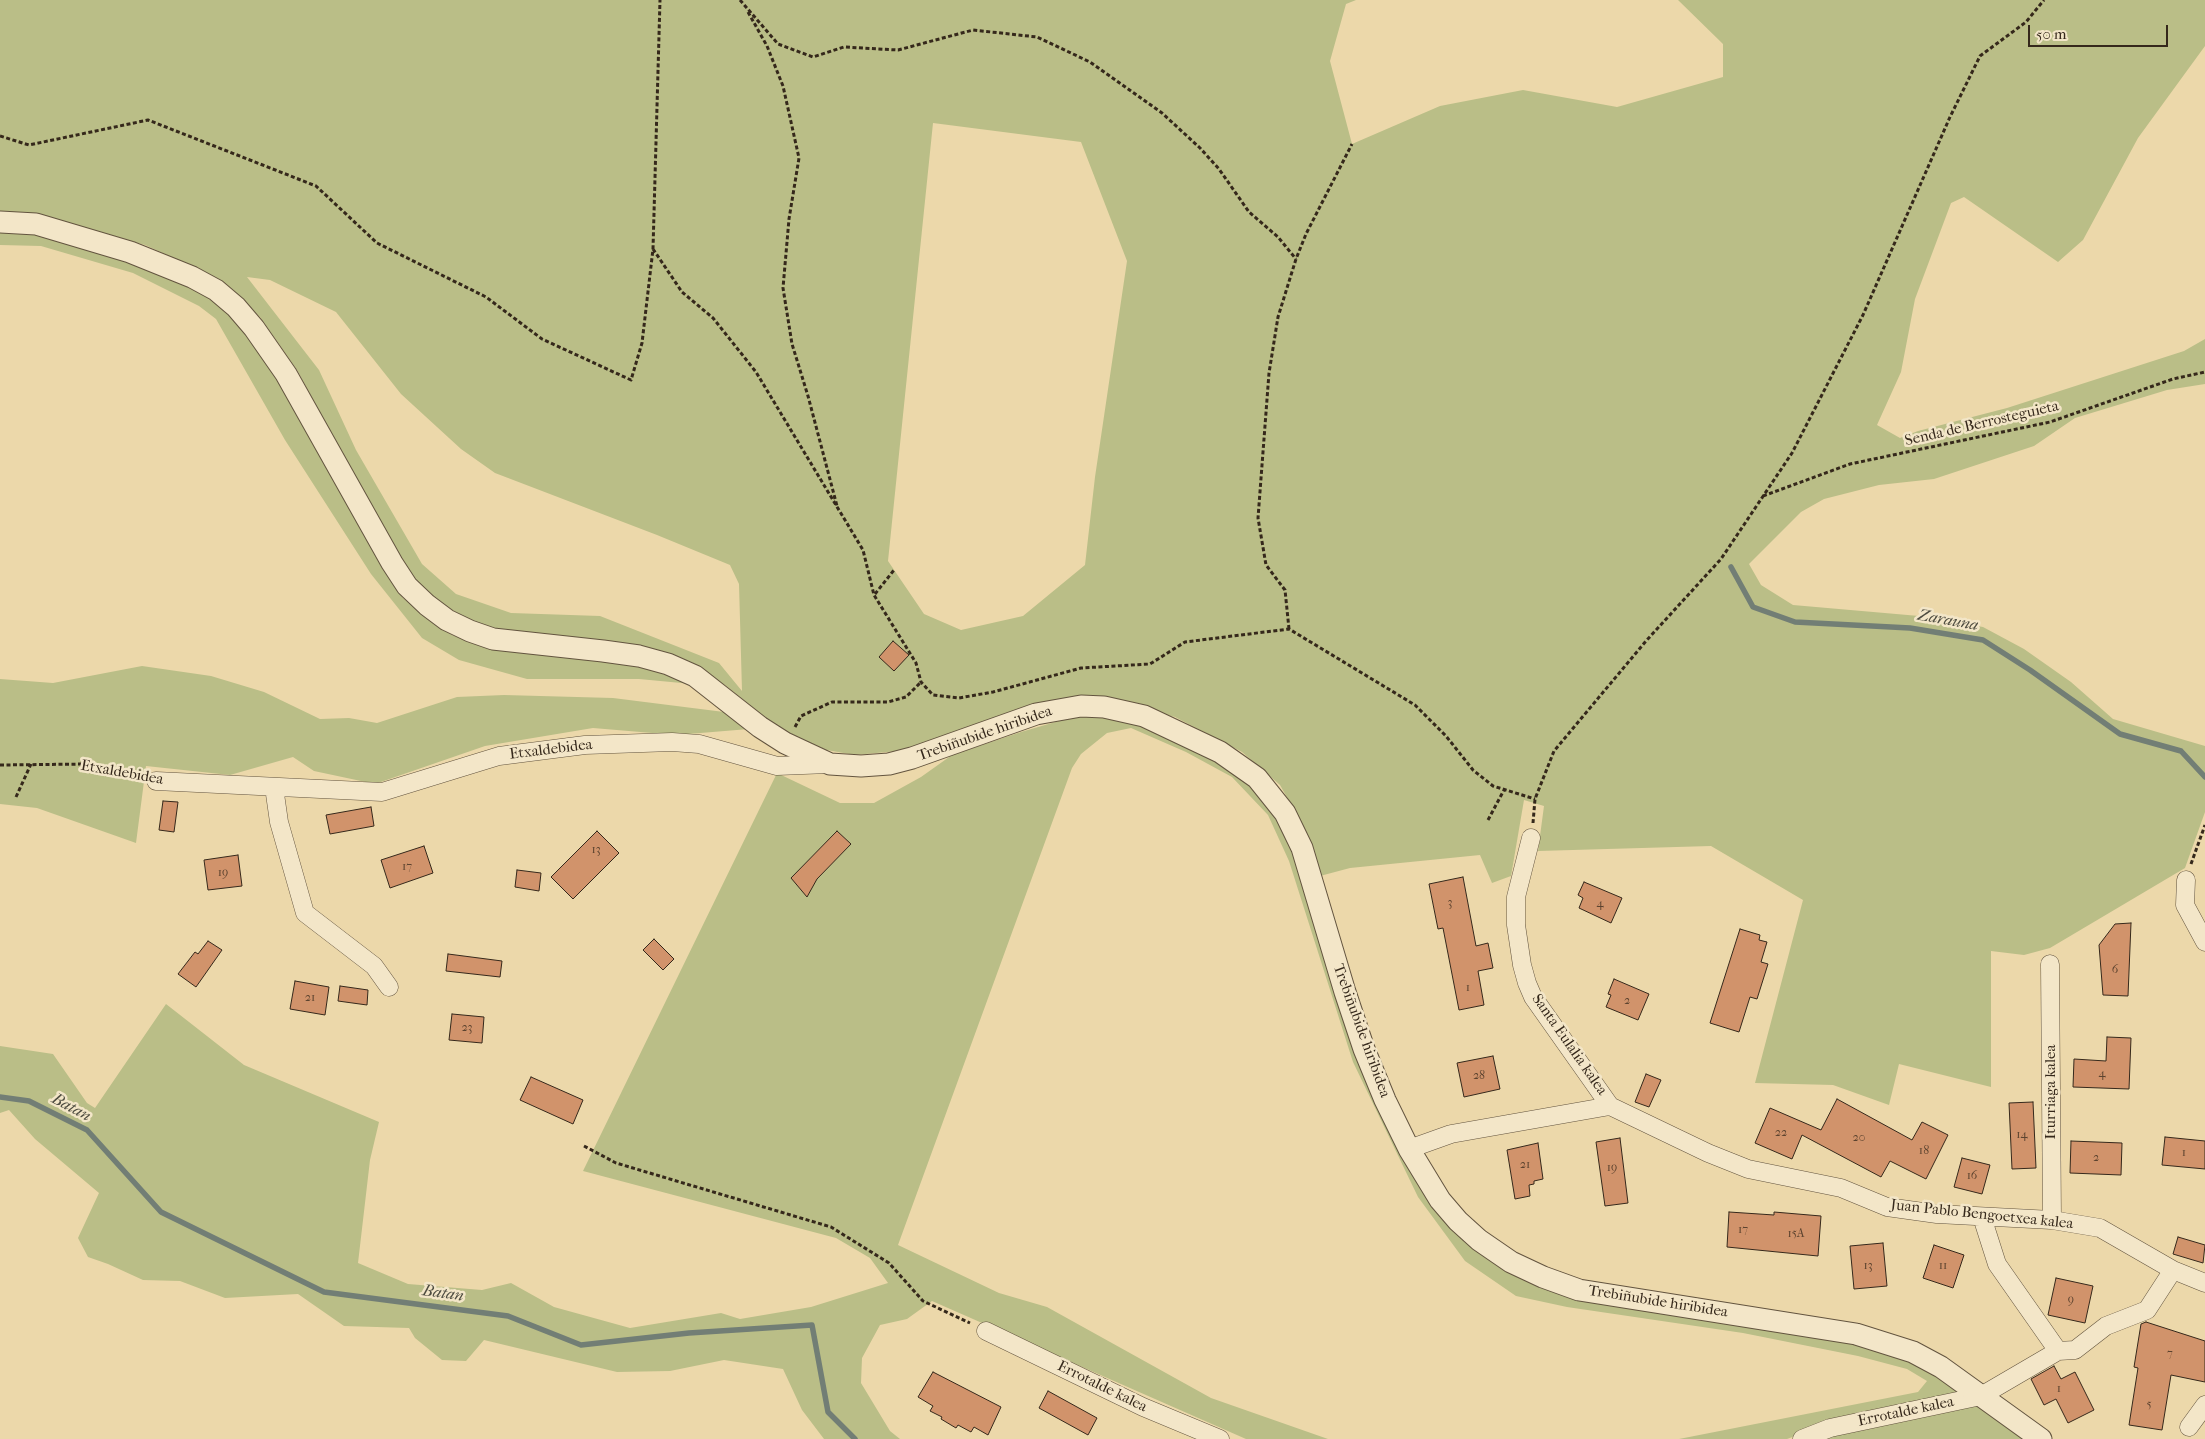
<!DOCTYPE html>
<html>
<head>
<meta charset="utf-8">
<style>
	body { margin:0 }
	#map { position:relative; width:2205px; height:1439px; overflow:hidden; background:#ecd8aa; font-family:"IM FELL French Canon",serif }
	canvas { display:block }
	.scale { position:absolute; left:2028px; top:25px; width:140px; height:22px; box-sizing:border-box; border:2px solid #35281b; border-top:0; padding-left:6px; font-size:15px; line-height:18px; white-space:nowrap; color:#35281b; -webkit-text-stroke:4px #f3e6c8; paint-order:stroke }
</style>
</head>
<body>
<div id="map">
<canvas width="2205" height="1439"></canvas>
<div class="scale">50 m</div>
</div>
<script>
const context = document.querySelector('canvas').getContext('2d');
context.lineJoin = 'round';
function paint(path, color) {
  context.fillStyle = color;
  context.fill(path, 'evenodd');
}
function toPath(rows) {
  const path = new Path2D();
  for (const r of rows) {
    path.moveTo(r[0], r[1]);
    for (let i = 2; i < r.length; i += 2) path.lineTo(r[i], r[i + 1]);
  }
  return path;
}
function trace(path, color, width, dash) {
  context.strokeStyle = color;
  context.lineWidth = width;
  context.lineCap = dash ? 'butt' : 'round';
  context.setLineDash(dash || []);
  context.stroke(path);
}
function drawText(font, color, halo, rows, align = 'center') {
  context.font = font + ' "IM FELL French Canon",serif';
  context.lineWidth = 5;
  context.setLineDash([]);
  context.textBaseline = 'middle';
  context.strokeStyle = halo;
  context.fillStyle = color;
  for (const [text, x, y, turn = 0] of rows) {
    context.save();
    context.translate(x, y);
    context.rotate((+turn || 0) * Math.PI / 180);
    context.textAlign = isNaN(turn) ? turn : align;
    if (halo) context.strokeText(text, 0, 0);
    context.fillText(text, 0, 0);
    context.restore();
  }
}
const green = toPath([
	[0,0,1356,0,1346,4,1330,61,1352,144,1440,106,1523,90,1617,107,1723,77,1723,44,1678,0,2205,0,2205,46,2138,138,2083,240,2058,262,1964,197,1951,203,1915,299,1901,372,1877,425,1900,438,1918,431,2007,408,2184,351,2205,339,2205,384,2167,390,2075,418,2034,446,1934,479,1879,485,1824,499,1801,512,1749,564,1761,585,1793,605,1919,616,1983,627,2024,649,2071,682,2113,719,2205,746,2205,812,2185,868,2050,948,2024,955,1991,951,1991,1087,1899,1064,1889,1105,1833,1085,1755,1083,1803,900,1711,846,1538,851,1544,806,1524,800,1511,876,1492,883,1480,855,1350,868,1320,876,1301,822,1280,785,1242,752,1175,717,1106,698,908,750,855,755,815,748,782,731,725,685,683,660,521,636,482,627,438,602,413,577,389,540,297,370,260,317,230,289,198,269,145,245,35,213,0,213],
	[933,123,1081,142,1127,261,1095,477,1085,565,1023,616,961,630,924,614,888,561],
	[247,277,270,280,336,312,401,394,461,449,495,473,657,535,730,565,739,584,742,691,719,663,600,616,511,613,456,594,422,564,356,450,319,370],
	[0,232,20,232,62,239,166,275,209,295,247,327,280,381,376,555,403,598,452,635,491,648,636,664,669,673,692,684,639,679,527,679,459,660,422,638,371,574,285,440,216,319,199,306,133,273,41,246,0,245],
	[142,666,211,676,264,692,320,719,349,718,377,723,457,697,504,695,613,698,732,713,749,729,676,735,593,728,485,746,375,784,314,771,293,757,230,775,146,766,136,843,37,808,0,804,0,679,53,683],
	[1111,715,1163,731,1240,774,1272,808,1292,844,1444,1220,1489,1260,1550,1289,1840,1338,1912,1361,1951,1383,1958,1392,1822,1426,1787,1439,1679,1439,1918,1392,1927,1381,1907,1369,1858,1356,1743,1333,1567,1307,1516,1296,1465,1261,1418,1197,1353,1062,1289,861,1268,815,1232,777,1186,752,1131,728,1107,733,1081,754,1072,768,898,1245,999,1293,1047,1307,1211,1398,1328,1439,1246,1439,932,1301,907,1319,880,1325,862,1358,861,1383,890,1431,900,1439,824,1439,802,1410,783,1369,724,1360,670,1371,617,1372,484,1340,466,1361,442,1360,415,1338,409,1328,344,1326,298,1294,225,1298,180,1281,143,1280,108,1264,88,1257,78,1238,99,1193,35,1139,9,1110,0,1113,0,1046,53,1054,87,1103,95,1108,166,1004,244,1065,379,1122,370,1160,358,1263,408,1284,482,1290,511,1283,554,1307,630,1328,721,1313,740,1319,811,1307,888,1283,870,1258,836,1238,583,1171,777,773,840,803,874,803,921,777,952,755,1021,732,1076,716],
	[1962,1405,1984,1407,2027,1439,1819,1439]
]);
const stream = toPath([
	[1731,567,1753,607,1795,622,1910,628,1983,640,2030,670,2120,734,2181,751,2205,777],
	[0,1097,29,1101,87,1130,161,1212,324,1292,508,1316,581,1345,689,1333,812,1325,828,1412,855,1439]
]);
const building = toPath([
	[893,641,909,655,894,671,879,657,893,641],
	[163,801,178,802,174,832,159,830,163,801],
	[371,807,374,826,330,834,326,815,371,807],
	[597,831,619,853,573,899,551,877,597,831],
	[837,831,851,844,817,879,807,897,791,878,837,831],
	[424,846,433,873,390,888,381,860,424,846],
	[238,855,242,886,208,890,204,860,238,855],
	[517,870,541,873,539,891,515,887,517,870],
	[1463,877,1476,946,1488,943,1493,968,1478,971,1484,1005,1459,1010,1443,928,1438,929,1429,884,1463,877],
	[1584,882,1622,898,1611,923,1579,908,1583,898,1578,895,1584,882],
	[2131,923,2128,996,2103,995,2099,945,2115,924,2131,923],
	[1740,929,1760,935,1759,940,1767,942,1761,962,1768,964,1757,999,1750,997,1739,1032,1710,1023,1740,929],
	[654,939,674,959,663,970,643,950,654,939],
	[208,941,222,950,196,987,178,974,195,952,198,954,208,941],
	[448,954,502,961,500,977,446,971,448,954],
	[1614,979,1649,994,1638,1020,1606,1007,1611,995,1608,994,1614,979],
	[295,981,329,987,325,1015,290,1009,295,981],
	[340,986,368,990,367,1005,338,1001,340,986],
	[452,1014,484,1017,482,1043,449,1040,452,1014],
	[2107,1037,2131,1038,2129,1089,2073,1087,2074,1059,2106,1061,2107,1037],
	[1493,1056,1500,1089,1464,1097,1457,1063,1493,1056],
	[1646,1074,1661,1080,1649,1107,1635,1102,1646,1074],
	[531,1077,583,1100,573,1124,520,1100,531,1077],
	[1837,1099,1912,1140,1922,1122,1948,1135,1926,1179,1890,1161,1881,1177,1802,1135,1792,1159,1755,1143,1770,1108,1821,1130,1837,1099],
	[2033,1102,2036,1168,2012,1169,2009,1103,2033,1102],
	[2165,1137,2205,1141,2205,1169,2162,1165,2165,1137],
	[1620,1138,1628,1203,1605,1206,1596,1142,1620,1138],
	[2071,1141,2122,1143,2121,1175,2070,1173,2071,1141],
	[1538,1143,1543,1179,1534,1181,1534,1184,1529,1185,1530,1196,1515,1199,1507,1150,1538,1143],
	[1962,1158,1990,1165,1982,1194,1954,1187,1962,1158],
	[1729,1212,1774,1215,1774,1212,1821,1216,1818,1256,1727,1247,1729,1212],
	[2178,1237,2205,1245,2203,1263,2173,1254,2178,1237],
	[1883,1243,1887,1286,1854,1289,1850,1246,1883,1243],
	[1934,1245,1964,1255,1953,1288,1923,1278,1934,1245],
	[2056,1278,2093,1286,2085,1323,2048,1315,2056,1278],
	[2146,1322,2205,1341,2205,1382,2171,1375,2162,1430,2129,1425,2138,1368,2134,1367,2141,1324,2146,1322],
	[2054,1366,2061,1379,2075,1372,2094,1410,2068,1423,2056,1399,2044,1405,2031,1379,2054,1366],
	[933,1372,1001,1407,988,1435,974,1427,971,1432,958,1425,956,1428,941,1419,942,1417,930,1411,933,1406,918,1397,933,1372],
	[1048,1391,1097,1418,1088,1435,1039,1408,1048,1391]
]);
const path = toPath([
	[740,0,778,44,813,57,844,47,898,50,973,30,1037,37,1090,62,1162,113,1200,148,1219,169,1249,212,1278,237,1296,259],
	[748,12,767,46,783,86,799,158,789,219,783,288,792,344,808,396,837,506],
	[0,136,29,145,148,120,316,186,377,243,486,297,542,339,631,380,642,343,653,249,660,0],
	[653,249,682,292,713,318,756,372,863,550,874,595,916,663,921,682,933,695,959,698,993,692,1081,668,1150,664,1185,642,1289,629,1415,705,1446,736,1473,770,1493,786,1535,799],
	[1763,496,1850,464,2050,422,2173,379,2205,372],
	[875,594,894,570],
	[1289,629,1285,590,1266,565,1258,518,1269,373,1278,317,1296,259,1306,234,1352,144],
	[795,727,801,716,832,702,888,702,906,697,921,682],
	[0,765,89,764,141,777],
	[16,797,31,764],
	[1488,820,1504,790],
	[1533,823,1535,799,1554,751,1646,641,1721,559,1792,453,1863,315,1950,117,1980,56,2026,22,2044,0],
	[2191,864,2205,825],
	[584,1146,616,1163,831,1227,889,1263,923,1301,970,1323]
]);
const minor = toPath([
	[156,781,382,792,499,756,585,745,672,742,699,744,777,766,829,764],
	[274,787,279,822,305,913,374,966,389,987],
	[1531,838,1516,897,1516,925,1522,965,1527,983,1533,997,1610,1106],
	[2186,880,2185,905,2205,942],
	[2050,964,2052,1220],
	[1409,1149,1451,1134,1610,1106,1708,1153,1748,1169,1841,1188,1887,1207,1937,1214,2052,1220,2100,1228,2173,1270,2205,1283],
	[1982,1217,1997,1264,2058,1351],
	[986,1331,1143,1407,1220,1439],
	[2189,1427,2205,1405],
	[1802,1439,1830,1428,1981,1396,2058,1351,2075,1350,2106,1326,2147,1310,2173,1270]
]);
const tertiary = toPath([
	[0,222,36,224,130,252,192,277,216,290,236,307,254,328,286,374,392,563,407,586,427,605,447,620,470,631,493,639,603,651,639,656,668,664,695,676,760,727,785,743,830,764,861,766,889,764,912,758,1036,714,1081,706,1104,707,1144,716,1220,752,1257,778,1285,813,1302,848,1345,992,1364,1049,1385,1100,1409,1149,1440,1200,1458,1221,1479,1240,1511,1262,1543,1277,1579,1290,1856,1334,1913,1352,1941,1367,2041,1439]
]);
const numberNames = [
	["13",596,850],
	["17",407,867],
	["19",223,873],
	["3",1450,903],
	["4",1600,904],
	["6",2115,970],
	["1",1468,988],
	["21",310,998],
	["2",1627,1001],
	["23",467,1028],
	["4",2102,1074],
	["28",1479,1076],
	["22",1781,1133],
	["14",2022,1135],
	["20",1859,1138],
	["18",1924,1151],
	["1",2184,1153],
	["2",2096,1158],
	["21",1525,1165],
	["19",1612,1168],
	["16",1972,1176],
	["17",1743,1230],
	["15A",1796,1234],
	["13",1868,1266],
	["11",1943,1266],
	["9",2071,1300],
	["7",2170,1354],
	["1",2059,1389],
	["5",2149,1405]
];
const streetNames = [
	["Senda de Berrosteguieta",1982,424,-13],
	["Trebiñubide hiribidea",985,734,-19],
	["Etxaldebidea",551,750,-7],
	["Etxaldebidea",122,773,10],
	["Trebiñubide hiribidea",1361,1031,70],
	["Santa Eulalia kalea",1569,1045,55],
	["Iturriaga kalea",2051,1092,-90],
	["Juan Pablo Bengoetxea kalea",1982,1215,6],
	["Trebiñubide hiribidea",1658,1302,9],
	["Errotalde kalea",1102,1387,26],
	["Errotalde kalea",1906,1412,-12]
];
const waterNames = [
	["Zarauna",1948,621,10],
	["Batan",71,1108,28],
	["Batan",443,1294,8]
];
paint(green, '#babe87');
trace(stream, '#727e75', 5.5);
paint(building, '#d1936b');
trace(building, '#35281b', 1);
trace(minor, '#63543f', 19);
trace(tertiary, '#63543f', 23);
trace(path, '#35281b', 3, [4, 2.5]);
trace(minor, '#f3e6c8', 18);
trace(tertiary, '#f3e6c8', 21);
drawText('12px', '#5c432f', null, numberNames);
drawText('15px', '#35281b', '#f3e6c8', streetNames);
drawText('italic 16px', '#4e4c40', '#f3e6c8', waterNames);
</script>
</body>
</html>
